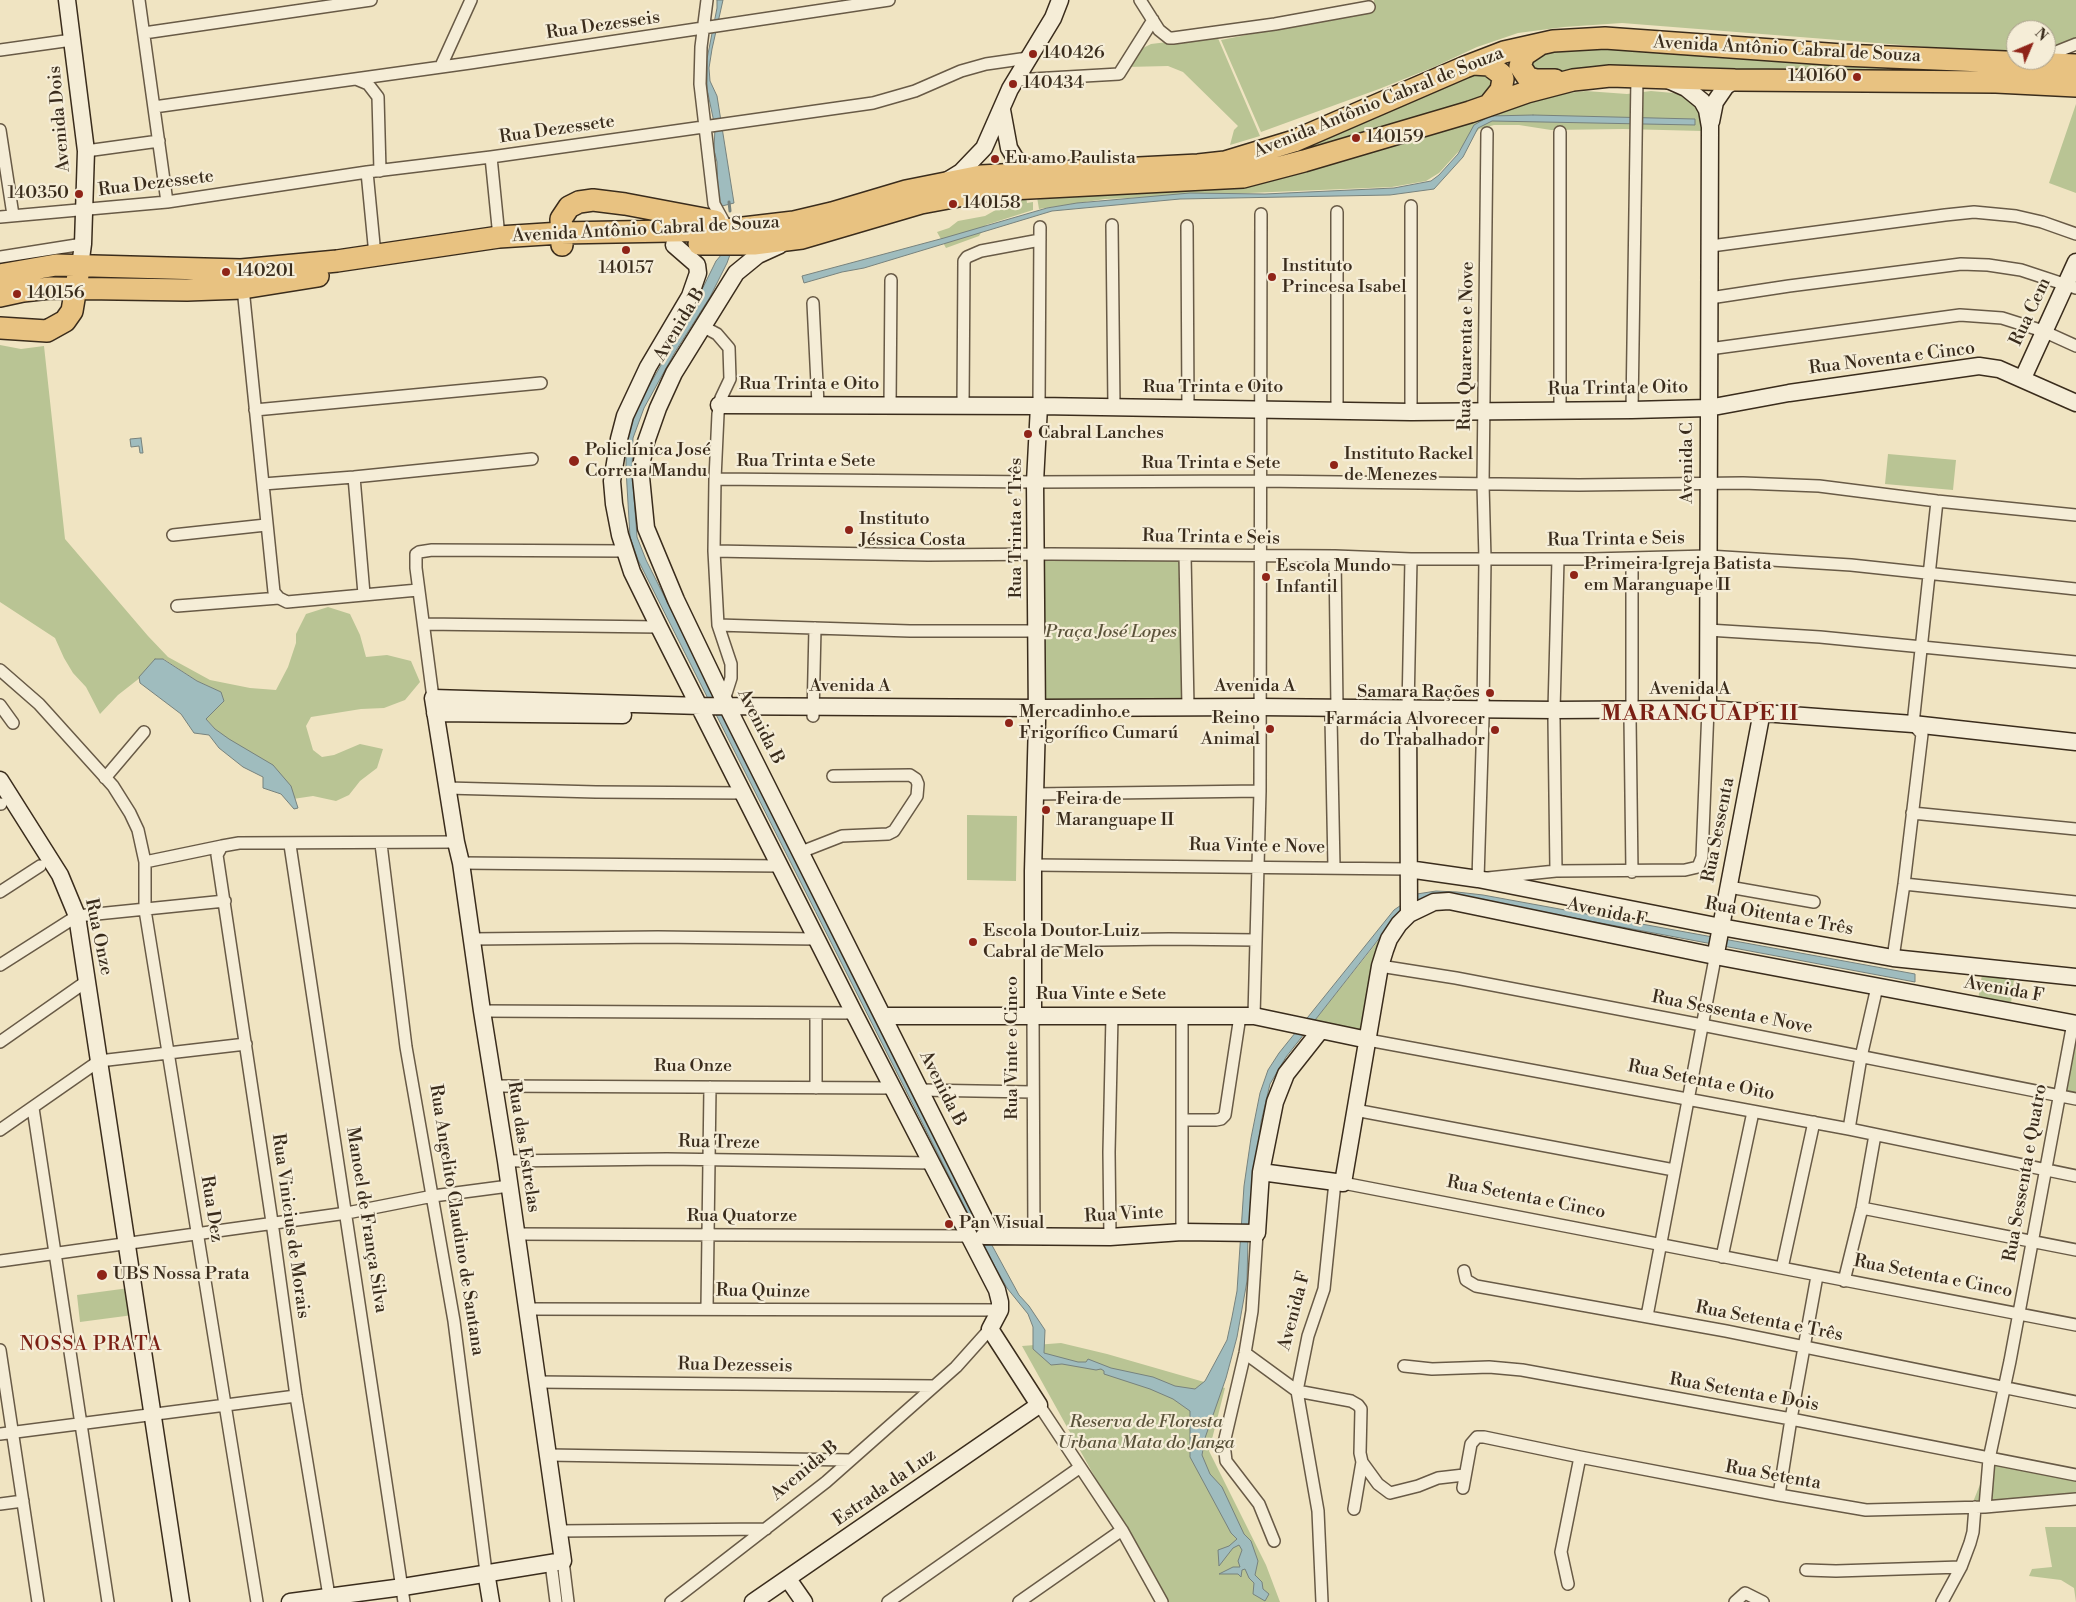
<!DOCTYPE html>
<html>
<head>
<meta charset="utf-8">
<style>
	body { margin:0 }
	#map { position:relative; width:2076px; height:1602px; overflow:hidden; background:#f0e4c2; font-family:"Libre Bodoni",serif }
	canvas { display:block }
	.north { position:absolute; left:2006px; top:20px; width:50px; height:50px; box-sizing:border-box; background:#f5edd7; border:1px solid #aaa08c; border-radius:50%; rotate:45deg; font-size:14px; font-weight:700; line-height:20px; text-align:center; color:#3a2c1c }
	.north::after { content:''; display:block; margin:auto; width:18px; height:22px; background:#8f2418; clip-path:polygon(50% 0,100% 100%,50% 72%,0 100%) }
</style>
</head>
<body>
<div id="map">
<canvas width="2076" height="1602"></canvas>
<div class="north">N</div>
</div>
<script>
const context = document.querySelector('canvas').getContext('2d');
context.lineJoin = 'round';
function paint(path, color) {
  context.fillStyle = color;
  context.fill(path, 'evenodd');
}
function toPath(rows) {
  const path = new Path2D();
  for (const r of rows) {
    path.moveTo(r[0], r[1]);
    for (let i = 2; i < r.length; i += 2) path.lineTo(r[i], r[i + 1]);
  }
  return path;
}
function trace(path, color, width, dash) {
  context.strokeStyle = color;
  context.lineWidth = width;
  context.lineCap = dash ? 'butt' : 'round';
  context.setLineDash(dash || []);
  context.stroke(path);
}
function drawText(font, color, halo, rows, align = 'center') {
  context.font = font + ' "Libre Bodoni",serif';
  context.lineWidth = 4.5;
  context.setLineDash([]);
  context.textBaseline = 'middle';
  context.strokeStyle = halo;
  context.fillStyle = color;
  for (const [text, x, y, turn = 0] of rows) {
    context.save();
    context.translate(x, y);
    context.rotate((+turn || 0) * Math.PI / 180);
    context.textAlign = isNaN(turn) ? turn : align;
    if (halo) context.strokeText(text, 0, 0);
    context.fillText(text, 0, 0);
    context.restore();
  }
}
const green = toPath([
	[1374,0,2076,0,2076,42,2046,53,2046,30,2016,30,2016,54,1622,23,1564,27,1518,33,1477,47,1434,67,1379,89,1261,132,1221,40,1373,10],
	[1217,36,1260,136,1230,145,1234,130,1238,126,1183,72,1168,66,1126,67,1137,51,1151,44],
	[1542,45,2076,66,2076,88,1542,78,1523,58],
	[1468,67,1496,71,1488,103,1262,162],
	[1586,91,1627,94,1651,91,1684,94,1698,103,1703,131,1623,129,1551,130,1519,125,1494,125,1479,129,1439,173,1426,181,1392,187,1105,199,1039,209,1036,191,1243,180,1546,95],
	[2076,104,2076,193,2049,183],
	[1026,196,1027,203,1033,202,1033,210,986,225,979,236,946,248,937,232,949,228,958,221,985,216,1001,207,1005,202,998,197],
	[0,345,21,349,44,346,65,539,148,636,168,657,210,680,250,688,276,690,288,667,296,643,296,634,306,614,328,607,350,614,360,635,366,657,387,655,411,661,420,682,405,700,384,708,361,709,311,717,306,726,313,750,322,757,334,755,360,744,383,749,377,768,360,781,349,795,336,801,313,796,293,799,215,729,206,719,224,701,220,692,197,681,164,659,118,695,100,714,86,687,73,673,64,658,55,638,0,602],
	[1888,454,1956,460,1953,490,1885,484],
	[1036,556,1186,557,1185,709,1037,708],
	[967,815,1017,816,1016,881,967,880],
	[1390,926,1365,1037,1310,1026],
	[1983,968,2015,971,2010,1012,1977,1006],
	[2076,1024,2076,1097,2060,1094],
	[129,1288,133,1315,80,1322,77,1295],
	[1061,1343,1107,1354,1225,1388,1209,1451,1266,1565,1280,1602,1163,1602,1161,1596,1022,1346],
	[1991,1457,2076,1471,2076,1495,1973,1502],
	[2045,1527,2076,1527,2076,1602,2074,1588,2061,1580,2029,1576,2032,1569,2052,1567]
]);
const water = toPath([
	[717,0,723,0,712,49,709,68,710,81,717,96,734,203,718,207,717,162,714,150,715,127,707,89,707,59,717,8,717,0],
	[1533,115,1695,119,1695,125,1492,121,1478,128,1463,157,1434,189,1390,195,1180,199,1052,211,864,268,842,272,804,283,802,276,944,238,1047,208,1077,203,1190,193,1265,194,1394,188,1431,181,1439,175,1458,154,1474,125,1490,116,1533,115],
	[732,249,727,263,710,297,675,352,644,408,633,438,632,470,637,537,646,560,975,1214,1019,1295,1029,1306,1045,1330,1044,1353,1078,1362,1086,1362,1088,1359,1111,1368,1153,1377,1175,1386,1195,1389,1205,1381,1227,1340,1232,1317,1237,1291,1244,1186,1251,1138,1260,1093,1268,1070,1279,1053,1394,910,1417,894,1436,891,1457,892,1483,895,1915,974,1915,982,1478,900,1443,896,1416,900,1389,926,1286,1057,1270,1084,1261,1122,1248,1237,1247,1281,1237,1337,1226,1378,1205,1438,1202,1455,1210,1474,1222,1487,1244,1534,1251,1541,1258,1561,1255,1575,1262,1582,1263,1589,1269,1594,1265,1601,1253,1594,1254,1583,1249,1578,1245,1569,1242,1570,1241,1577,1238,1574,1219,1574,1233,1567,1240,1567,1238,1561,1242,1550,1239,1545,1233,1548,1219,1566,1218,1550,1229,1546,1237,1539,1231,1533,1190,1457,1190,1411,1173,1399,1150,1389,1104,1374,1104,1371,1101,1369,1096,1370,1062,1364,1051,1365,1033,1349,1033,1327,1028,1314,1007,1288,993,1263,638,560,630,537,626,469,626,436,638,405,687,320,716,261,722,254,732,249],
	[141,438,143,453,140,453,139,446,131,447,130,439,141,438],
	[155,659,163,659,197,681,221,692,224,701,206,719,215,729,229,739,273,765,291,786,298,808,294,809,281,794,263,788,263,777,243,767,219,748,209,735,194,733,181,714,140,683,139,677,155,659]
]);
const stream = toPath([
	[729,202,730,211]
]);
const street = toPath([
	[139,0,167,202],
	[707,0,701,47,700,84,714,204,725,224],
	[1140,0,1159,30,1169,38,1173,38,1275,24,1369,7],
	[144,33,371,0],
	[0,50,72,40],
	[2046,56,2076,44],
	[441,66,471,0],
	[356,79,368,84,378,97,380,171],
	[1015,80,1119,74,1153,20],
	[154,107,470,63,889,0],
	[0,130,13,215],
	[86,151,159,141],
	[491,157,499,237],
	[367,172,375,255],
	[1411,206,1411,412],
	[1337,212,1337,410],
	[0,217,167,202,367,172,491,157,873,103,915,91,961,71,986,64,1028,58],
	[1112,225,1114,407],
	[1187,226,1188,409],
	[1711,246,1945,215,1974,212,2016,216,2042,222,2076,234],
	[0,257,83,244],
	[243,288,274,592,279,598,287,602,418,590],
	[1710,298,1789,286,1961,264,1988,265,2021,270,2076,288],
	[813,303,818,404],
	[702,326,717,334,729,348,730,379,721,398,718,414,715,479,714,551,718,625,731,664,731,678,724,700],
	[1709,349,1960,315,2002,318,2043,331,2076,346],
	[890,406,891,280],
	[963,406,964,261,967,257,981,251,1040,240],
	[1039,406,1040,227],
	[255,410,541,383],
	[1560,410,1560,132],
	[1632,410,1637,77],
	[354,477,364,594],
	[715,479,1035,482,1260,481,1579,485,1743,483,1819,486,1937,501,2076,515],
	[263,484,354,477,532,459],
	[173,535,266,525],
	[714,551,928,555,1051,554,1335,556,1411,559,1592,559,1708,556,1851,565,2076,589],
	[1185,555,1188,707],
	[1335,556,1337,708],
	[1632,559,1632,710],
	[177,606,279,598],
	[424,624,659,627],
	[718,625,910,631,1037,631],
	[1708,630,1820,637,2076,662],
	[0,670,39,704,113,786,130,813,138,830,145,862,145,910,257,1602],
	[433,698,416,568,416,554,419,552,432,550,625,551],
	[0,705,13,723],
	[1408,709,1411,559],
	[1483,710,1485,559,1483,484,1487,133],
	[1554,710,1558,559],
	[813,716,815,628],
	[1331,718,1334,867],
	[1483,718,1478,879,1556,871,1685,870,1698,867,1702,857,1708,709],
	[1630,718,1632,872],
	[1554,719,1556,871],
	[105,778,144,732],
	[447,788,596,792,744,793],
	[1035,794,1260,791],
	[0,804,1,804],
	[1912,813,2076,829],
	[381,844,406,1047,454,1321,486,1572],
	[290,845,404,1602],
	[801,852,842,836,888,834,894,831,917,796,918,784,916,779,910,775,833,776],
	[145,862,222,846],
	[461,863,780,866],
	[1034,865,1408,869],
	[1904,884,2076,902],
	[1729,887,1814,902],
	[0,892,40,866],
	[472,939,658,937,817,939],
	[1033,941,1169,939,1256,940],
	[1893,958,1904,884,1922,734,1913,724,1937,501],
	[0,965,77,916,225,901],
	[1380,966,1456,978,1702,1025,2076,1099],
	[482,1011,854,1013],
	[1033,1015,1034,1237],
	[1182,1015,1182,1232],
	[1254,1016,1260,791,1261,214],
	[1368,1040,1849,1129,2076,1176],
	[0,1042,87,981],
	[493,1086,893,1088],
	[816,1088,816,1013],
	[920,1090,1032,1092],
	[33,1108,108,1602],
	[1355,1110,1674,1170],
	[1182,1120,1216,1120,1221,1119,1225,1115,1240,1016],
	[1849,1129,1861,1057,1877,987],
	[0,1130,99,1061,246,1044],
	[506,1161,667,1159,932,1163],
	[1343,1183,2076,1325],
	[1862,1208,2076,1250],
	[1257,1233,1252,1311,1245,1353,1224,1443,1226,1461,1259,1504,1274,1541],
	[516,1234,968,1236],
	[1110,1237,1109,1152,1112,1016],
	[1722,1257,1753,1112],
	[0,1261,347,1213,433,1196,509,1186],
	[1782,1268,1814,1122],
	[1464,1271,1466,1280,1476,1286,1726,1331,2076,1402],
	[1844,1281,1862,1208,1875,1135],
	[707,1308,710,1087],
	[526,1309,1000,1310],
	[1647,1316,1716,953],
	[0,1350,38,1602],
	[1245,1353,1297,1391,1351,1401,1358,1405,1361,1409,1360,1453,1362,1462,1378,1484,1390,1493,1418,1486,1438,1478,1464,1475],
	[1404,1366,1432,1369,1489,1367,1522,1370,1791,1419,2076,1475],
	[536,1382,934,1386],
	[1039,1405,1122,1530,1162,1602],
	[0,1434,296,1396],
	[548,1455,849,1460],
	[1463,1488,1471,1444,1477,1437,1484,1437,1580,1457,1779,1495,1866,1510,1985,1507,2076,1499],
	[1779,1495,1791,1419,1817,1276],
	[0,1504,23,1501],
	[1985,1507,1989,1459,2010,1361,2073,1023],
	[1354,1509,1362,1462],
	[559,1531,766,1529],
	[563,1561,568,1602],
	[551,1563,556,1602],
	[1806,1570,1836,1571,1961,1567],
	[1568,1584,1561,1552,1580,1457],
	[330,1602,296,1396,272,1222,217,855,222,846,239,843,456,842],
	[671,1602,826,1482,956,1367,990,1329],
	[888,1602,1079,1468],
	[1019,1602,1122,1530],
	[1322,1602,1318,1511,1297,1391,1308,1336,1324,1289,1335,1182],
	[1735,1602,1745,1593,1763,1602],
	[1942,1602,1961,1567,1970,1543,1973,1532,1975,1507]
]);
const secondary = toPath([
	[67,0,86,151,83,244,80,266],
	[1668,80,1686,88,1702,101,1707,110,1710,127,1708,709],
	[1002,110,1009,148,1015,158,1033,173],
	[1711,122,1715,102,1726,86,1735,80],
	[948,180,961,172,984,148,1010,89,1053,18,1060,0],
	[674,245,697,265,698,273,690,296,648,367,625,416,619,439,612,481,614,504,620,535,632,572,659,627,854,1013,997,1290,1000,1302,1000,1310,990,1329,1039,1405,753,1602],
	[780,245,758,255,736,273,674,373,658,408,646,442,642,461,641,477,646,528,676,600,724,700,993,1236],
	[2023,378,2076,262],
	[719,405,1039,406,1411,412,1632,410,1708,408,1789,393,1979,366,1999,369,2076,403],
	[1408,709,1409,914],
	[435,713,623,715],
	[0,780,60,875,77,916,181,1602],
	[1408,869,1478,879,1721,927,1893,958,2076,977],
	[1716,953,1760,722,1760,711],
	[1033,1015,1033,871,1037,721,1035,482,1039,406],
	[883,1016,1254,1016,1368,1040],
	[1261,1172,1343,1183,1380,966,1385,950,1389,939,1399,924,1409,914,1434,902,1449,901,1715,956,2076,1024],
	[984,1236,1110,1237,1182,1232,1257,1233,1261,1172,1275,1102,1286,1074,1320,1031],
	[486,1572,491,1602],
	[788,1579,804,1602],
	[290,1602,403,1587,563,1561,506,1161,482,1011,461,863,456,842,433,698,701,706,1037,708,1259,707,1554,710,1708,709,1913,724,2076,742]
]);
const highway = toPath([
	[1539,45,1524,55,1520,66,1528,78,1536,80,1555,80],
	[1473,64,1489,65,1501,74,1503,79,1501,90,1489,105],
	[699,244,754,244,802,238,921,203,991,190,1243,177,1304,161,1470,112,1527,92,1573,80,1592,78,1610,76,1735,80,1996,82,2076,86],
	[562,245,561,219,569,207,579,202,593,200,625,204,715,221],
	[0,275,56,265,241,270,337,261,499,237,561,233,726,230,794,222,832,213,906,191,981,176,1198,165,1225,162,1294,141,1465,67,1504,52,1553,41,1605,38,1842,55,2076,65],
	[0,296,23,291,50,288,187,290,243,288,318,276],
	[0,328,47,331,65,321,72,311,78,275]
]);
const markers = [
	[1033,54,5,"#8f2418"],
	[1857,77,5,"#8f2418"],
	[1013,84,5,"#8f2418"],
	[1356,138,5,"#8f2418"],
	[995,159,5,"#8f2418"],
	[79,194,5,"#8f2418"],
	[953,204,5,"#8f2418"],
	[626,250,5,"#8f2418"],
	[226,272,5,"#8f2418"],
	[1272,277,5,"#8f2418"],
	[17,294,5,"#8f2418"],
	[1028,434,5,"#8f2418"],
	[574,461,6,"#8f2418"],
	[1334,465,5,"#8f2418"],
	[849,530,5,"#8f2418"],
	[1574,575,5,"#8f2418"],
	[1266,577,5,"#8f2418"],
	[1490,693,5,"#8f2418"],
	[1009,723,5,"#8f2418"],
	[1270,729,5,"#8f2418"],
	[1495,730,5,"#8f2418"],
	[1046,810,5,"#8f2418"],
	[973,942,5,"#8f2418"],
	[949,1224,5,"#8f2418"],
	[102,1275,6,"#8f2418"]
];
const streetNames = [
	["Rua Dezesseis",603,26,-8],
	["Avenida Antônio Cabral de Souza",1787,50,3],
	["Avenida Antônio Cabral de Souza",1379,103,-22],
	["Avenida Dois",60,119,-95],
	["Rua Dezessete",557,130,-8],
	["Rua Dezessete",156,184,-7],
	["Avenida Antônio Cabral de Souza",646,230,-3],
	["Rua Cem",2031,312,-65],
	["Avenida B",680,325,-59],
	["Rua Quarenta e Nove",1467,346,-89],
	["Rua Noventa e Cinco",1892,359,-7],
	["Rua Trinta e Oito",809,385],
	["Rua Trinta e Oito",1213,388],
	["Rua Trinta e Oito",1618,389,-1],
	["Rua Trinta e Sete",806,462],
	["Avenida C",1688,463,-90],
	["Rua Trinta e Sete",1211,464],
	["Rua Trinta e Três",1017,528,-90],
	["Rua Trinta e Seis",1211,538,1],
	["Rua Trinta e Seis",1616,540,-1],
	["Avenida A",850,687],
	["Avenida A",1255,687],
	["Avenida A",1690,690],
	["Avenida B",760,727,63],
	["Rua Sessenta",1719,830,-79],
	["Rua Vinte e Nove",1257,847,1],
	["Avenida F",1607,913,12],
	["Rua Oitenta e Três",1779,917,10],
	["Rua Onze",98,937,78],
	["Avenida F",2004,990,10],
	["Rua Vinte e Sete",1101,995],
	["Rua Sessenta e Nove",1732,1013,11],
	["Rua Vinte e Cinco",1013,1048,-90],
	["Rua Onze",693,1067],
	["Rua Setenta e Oito",1701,1081,11],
	["Avenida B",942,1089,63],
	["Rua Treze",719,1143,1],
	["Rua das Estrelas",523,1147,81],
	["Rua Sessenta e Quatro",2026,1173,-80],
	["Rua Setenta e Cinco",1526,1198,11],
	["Rua Dez",211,1209,81],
	["Rua Vinte",1124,1215,-3],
	["Rua Quatorze",742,1217],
	["Manoel de França Silva",366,1220,81],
	["Rua Angelito Claudino de Santana",456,1220,81],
	["Rua Vinicius de Morais",290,1226,82],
	["Rua Setenta e Cinco",1933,1277,11],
	["Rua Quinze",763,1292,1],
	["Avenida F",1295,1311,-75],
	["Rua Setenta e Três",1769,1322,11],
	["Rua Dezesseis",735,1366,1],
	["Rua Setenta e Dois",1744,1393,10],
	["Avenida B",805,1471,-40],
	["Rua Setenta",1773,1476,10],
	["Estrada da Luz",885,1488,-35]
];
const poiNames = [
	["140426",1043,54],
	["140160",1847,77,"right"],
	["140434",1023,84],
	["140159",1366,138],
	["Eu amo Paulista",1005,159],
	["140350",69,194,"right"],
	["140158",963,204],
	["Instituto",1282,267],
	["Princesa Isabel",1282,288],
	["140157",626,269,"center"],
	["140201",236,272],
	["140156",27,294],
	["Cabral Lanches",1038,434],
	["Policlínica José",585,451],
	["Correia Mandu",585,472],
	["Instituto Rackel",1344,455],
	["de Menezes",1344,476],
	["Instituto",859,520],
	["Jéssica Costa",859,541],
	["Primeira Igreja Batista",1584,565],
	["em Maranguape II",1584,586],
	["Escola Mundo",1276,567],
	["Infantil",1276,588],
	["Samara Rações",1480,693,"right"],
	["Mercadinho e",1019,713],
	["Frigorífico Cumarú",1019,734],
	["Reino",1260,719,"right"],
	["Animal",1260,740,"right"],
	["Farmácia Alvorecer",1485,720,"right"],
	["do Trabalhador",1485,741,"right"],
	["Feira de",1056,800],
	["Maranguape II",1056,821],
	["Escola Doutor Luiz",983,932],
	["Cabral de Melo",983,953],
	["Pan Visual",959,1224],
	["UBS Nossa Prata",113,1275]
];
const parkNames = [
	["Praça José Lopes",1111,633],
	["Reserva de Floresta",1146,1423],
	["Urbana Mata do Janga",1146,1444]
];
const neighbourhoodNames = [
	["NOSSA PRATA",91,1345]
];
const districtNames = [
	["MARANGUAPE II",1700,715]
];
paint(green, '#b9c494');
paint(water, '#9fbcbe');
trace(water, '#77827d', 1);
trace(stream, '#77827d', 3);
trace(street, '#685a46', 14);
trace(secondary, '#3a2c1c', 19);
trace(highway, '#3a2c1c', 24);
trace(street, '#f5edd7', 11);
trace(secondary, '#f5edd7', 16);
trace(highway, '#e8c281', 21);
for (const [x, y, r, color] of markers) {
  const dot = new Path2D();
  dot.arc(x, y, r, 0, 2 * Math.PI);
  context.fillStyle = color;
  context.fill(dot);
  trace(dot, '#f5edd7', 2);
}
drawText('18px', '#3a2c1c', '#f5edd7', streetNames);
drawText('18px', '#3a2c1c', '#f5edd7', poiNames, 'left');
drawText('italic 18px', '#5a523a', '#f5edd7', parkNames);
context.letterSpacing = '1px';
drawText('19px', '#7a1f14', '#f5edd7', neighbourhoodNames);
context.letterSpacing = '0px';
context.letterSpacing = '1px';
drawText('bold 22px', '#7a1f14', '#f5edd7', districtNames);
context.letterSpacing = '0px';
</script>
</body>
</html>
